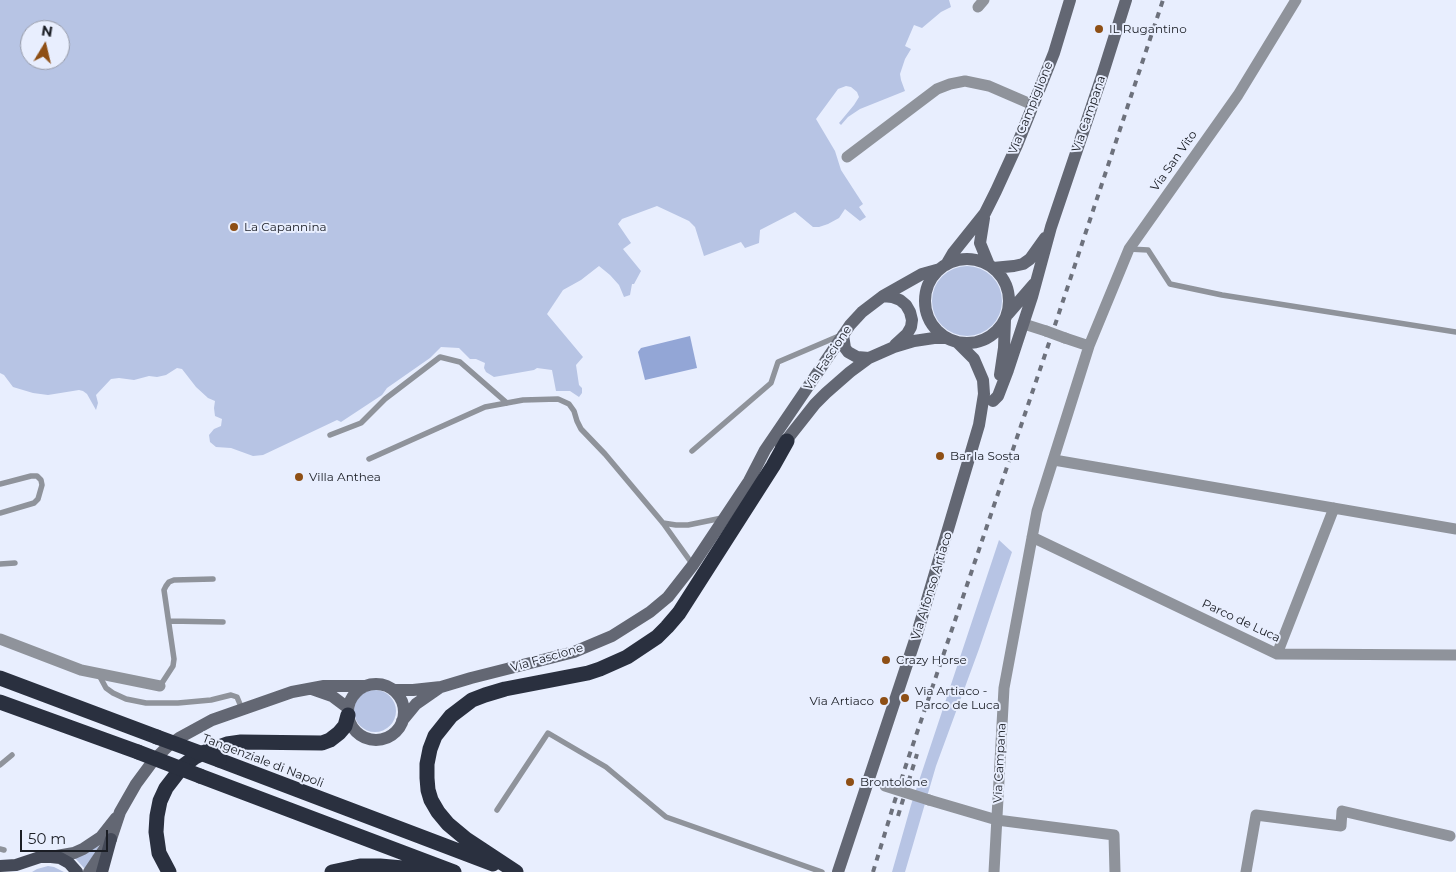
<!DOCTYPE html>
<html>
<head>
<meta charset="utf-8">
<style>
	body { margin:0 }
	#map { position:relative; width:1456px; height:872px; overflow:hidden; background:#e8eefe; font-family:Montserrat,sans-serif }
	canvas { display:block }
	.north { position:absolute; left:20px; top:20px; width:50px; height:50px; box-sizing:border-box; background:#e8eefe; border:1px solid #969aa7; border-radius:50%; rotate:9deg; font-size:14px; font-weight:700; line-height:20px; text-align:center; color:#1a1d24 }
	.north::after { content:''; display:block; margin:auto; width:18px; height:22px; background:#8e4f15; clip-path:polygon(50% 0,100% 100%,50% 72%,0 100%) }
	.scale { position:absolute; left:20px; top:830px; width:88px; height:22px; box-sizing:border-box; border:2px solid #1a1d24; border-top:0; padding-left:6px; font-size:15px; line-height:18px; white-space:nowrap; color:#1a1d24; -webkit-text-stroke:4px #e8eefe; paint-order:stroke }
</style>
</head>
<body>
<div id="map">
<canvas width="1456" height="872"></canvas>
<div class="north">N</div>
<div class="scale">50 m</div>
</div>
<script>
const context = document.querySelector('canvas').getContext('2d');
context.lineJoin = 'round';
function paint(path, color) {
  context.fillStyle = color;
  context.fill(path, 'evenodd');
}
function toPath(rows) {
  const path = new Path2D();
  for (const r of rows) {
    if (r.length === 3) {
      path.moveTo(r[0] + r[2], r[1]);
      path.arc(r[0], r[1], r[2], 0, 2 * Math.PI);
      continue;
    }
    path.moveTo(r[0], r[1]);
    for (let i = 2; i < r.length; i += 2) path.lineTo(r[i], r[i + 1]);
  }
  return path;
}
function trace(path, color, width, dash) {
  context.strokeStyle = color;
  context.lineWidth = width;
  context.lineCap = dash ? 'butt' : 'round';
  context.setLineDash(dash || []);
  context.stroke(path);
}
function drawText(font, color, halo, rows, align = 'center') {
  context.font = font + ' Montserrat,sans-serif';
  context.lineWidth = 4;
  context.setLineDash([]);
  context.textBaseline = 'middle';
  context.strokeStyle = halo;
  context.fillStyle = color;
  for (const [text, x, y, turn = 0] of rows) {
    context.save();
    context.translate(x, y);
    context.rotate((+turn || 0) * Math.PI / 180);
    context.textAlign = isNaN(turn) ? turn : align;
    if (halo) context.strokeText(text, 0, 0);
    context.fillText(text, 0, 0);
    context.restore();
  }
}
const green = toPath([
	[0,0,949,0,951,7,941,12,922,28,914,25,905,46,911,49,905,59,900,74,901,80,905,91,860,109,848,117,841,125,839,123,854,105,859,97,857,92,851,87,846,86,838,89,816,119,835,151,841,170,863,204,859,207,866,217,860,221,845,209,839,218,828,224,819,227,813,227,795,212,760,230,759,243,745,248,741,242,704,256,695,227,689,221,657,206,622,219,618,224,631,243,623,249,641,271,634,284,632,284,630,295,624,297,619,285,610,275,599,266,581,280,563,290,547,314,583,357,576,365,579,385,582,388,582,393,579,397,570,391,556,391,552,370,537,368,534,370,494,377,486,372,484,368,485,363,476,359,470,359,459,348,441,347,430,358,387,388,382,395,341,422,337,420,263,455,253,456,231,448,216,447,210,442,209,435,214,429,221,426,222,419,215,416,214,408,215,401,208,398,196,387,182,369,177,368,166,375,157,377,149,376,134,380,119,378,111,379,96,395,98,403,96,410,87,394,83,391,79,390,48,395,33,393,13,387,4,375,0,373],
	[30,30,60,30,60,60,30,60],
	[967,301,35],
	[999,540,1012,552,979,649,936,766,905,872,892,872,911,805],
	[375,711,21],
	[102,841,86,868,84,868,75,858],
	[48,866,54,867,64,872,32,872,37,869]
]);
const water = toPath([
	[690,336,697,368,645,380,638,352,641,348]
]);
const lane = toPath([
	[1129,249,1148,250,1170,284,1222,295,1456,332],
	[330,435,361,423,385,399,440,357,460,362,507,403],
	[692,451,771,383,778,362,839,336],
	[369,459,485,407,523,400,558,399,569,404,574,411,577,421,581,429,605,454,663,523,693,565],
	[0,484,31,476,37,476,41,480,42,485,38,499,34,503,0,513],
	[663,523,676,525,688,525,722,518],
	[0,564,15,563],
	[169,621,223,622],
	[99,675,106,688,113,693,126,699,146,703,178,703,211,700,231,695,237,697,242,709],
	[160,686,173,666,174,659,164,590,166,586,169,582,174,580,213,579],
	[0,765,12,755],
	[497,810,548,733,606,767,666,817,822,872],
	[0,849,4,850]
]);
const street = toPath([
	[978,7,984,0],
	[847,157,937,89,950,84,965,81,989,86,1033,105],
	[1024,324,1046,331],
	[1089,346,1129,249,1238,95,1296,0],
	[1054,460,1456,529],
	[1032,537,1277,654,1456,655],
	[0,639,81,670,160,686],
	[1277,654,1334,508],
	[929,800,997,820,1114,835,1115,872],
	[994,872,1004,688,1037,511,1089,346,1065,338],
	[1246,872,1256,815,1341,826,1342,811,1450,836]
]);
const secondary = toPath([
	[984,218,980,243,989,265],
	[967,301,42],
	[946,265,953,253,985,213,996,191,1017,145,1054,53,1070,0],
	[993,268,1014,266,1023,264,1030,259,1045,238],
	[883,296,892,297,900,300,906,305,910,312,912,320,911,327,907,334,895,345],
	[1008,314,1034,284],
	[843,335,845,348,848,352,857,357,869,358],
	[1000,375,1004,348,1005,319],
	[993,401,998,396,1008,370,1032,297,1051,227,1103,73,1126,0],
	[781,447,815,404,826,393,850,372,869,358,894,347,914,341,934,338,947,338],
	[376,712,28],
	[312,689,332,696,348,708],
	[393,690,413,690,441,687,471,678,574,652,612,636,650,612,668,597,693,565,749,481,765,450,850,325,862,312,883,296,922,274,940,269],
	[402,721,416,704,439,688],
	[51,857,74,853,83,849,101,837,116,818],
	[89,872,111,839,120,812,136,784,153,761,168,746,179,738,212,720,292,692,324,686,366,686],
	[838,872,916,637,979,425,984,394,983,380,974,359,957,342]
]);
const primary = toPath([
	[0,866,16,865,40,857,51,857,60,858,69,863,77,872],
	[102,872,111,839]
]);
const highway = toPath([
	[0,678,157,737],
	[0,702,138,752],
	[219,760,493,864],
	[200,776,454,872],
	[169,872,159,853,156,832,157,816,160,801,166,788,183,766,195,757,205,752,227,744,241,742,322,743,330,740,339,733,345,726,348,715],
	[332,872,360,866,380,866,437,871],
	[516,872,466,839,448,824,438,812,431,800,428,790,427,778,427,764,430,749,435,736,451,716,472,700,485,695,505,689,588,673,600,669,627,657,657,637,667,627,679,613,773,466,787,441]
]);
const rail = toPath([
	[898,816,917,754],
	[873,872,904,771,1049,343,1163,0]
]);
const streetBridge = toPath([
	[1046,331,1065,338],
	[885,786,929,800]
]);
const highwayBridge = toPath([
	[157,737,219,760],
	[138,752,200,776]
]);
const markers = [
	[1099,29,5,"#8e4f15"],
	[234,227,5,"#8e4f15"],
	[940,456,5,"#8e4f15"],
	[299,477,5,"#8e4f15"],
	[886,660,5,"#8e4f15"],
	[905,698,5,"#8e4f15"],
	[884,701,5,"#8e4f15"],
	[850,782,5,"#8e4f15"]
];
const poiNames = [
	["IL Rugantino",1109,29],
	["La Capannina",244,227],
	["Bar la Sosta",950,456],
	["Villa Anthea",309,477],
	["Crazy Horse",896,660],
	["Via Artiaco -",915,691],
	["Parco de Luca",915,705],
	["Via Artiaco",874,701,"right"],
	["Brontolone",860,782]
];
const streetNames = [
	["Via Campiglione",1031,108,-68],
	["Via Campana",1089,114,-71],
	["Via San Vito",1174,161,-55],
	["Via Fascione",828,358,-56],
	["Via Alfonso Artiaco",932,586,-73],
	["Parco de Luca",1241,621,25],
	["Via Fascione",547,658,-16],
	["Tangenziale di Napoli",263,761,21],
	["Via Campana",1000,763,-87]
];
paint(green, '#b7c4e4');
paint(water, '#93a6d6');
trace(lane, '#8f939b', 5.5);
trace(street, '#8f939b', 11);
trace(secondary, '#636773', 12);
trace(primary, '#444957', 12);
trace(highway, '#2a303f', 15);
trace(rail, '#6d717c', 4, [6, 6]);
trace(streetBridge, '#8f939b', 11);
trace(highwayBridge, '#2a303f', 15);
for (const [x, y, r, color] of markers) {
  const dot = new Path2D();
  dot.arc(x, y, r, 0, 2 * Math.PI);
  context.fillStyle = color;
  context.fill(dot);
  trace(dot, '#e8eefe', 2);
}
drawText('12px', '#1a1d24', '#e8eefe', poiNames, 'left');
drawText('12px', '#1a1d24', '#e8eefe', streetNames);
</script>
</body>
</html>
